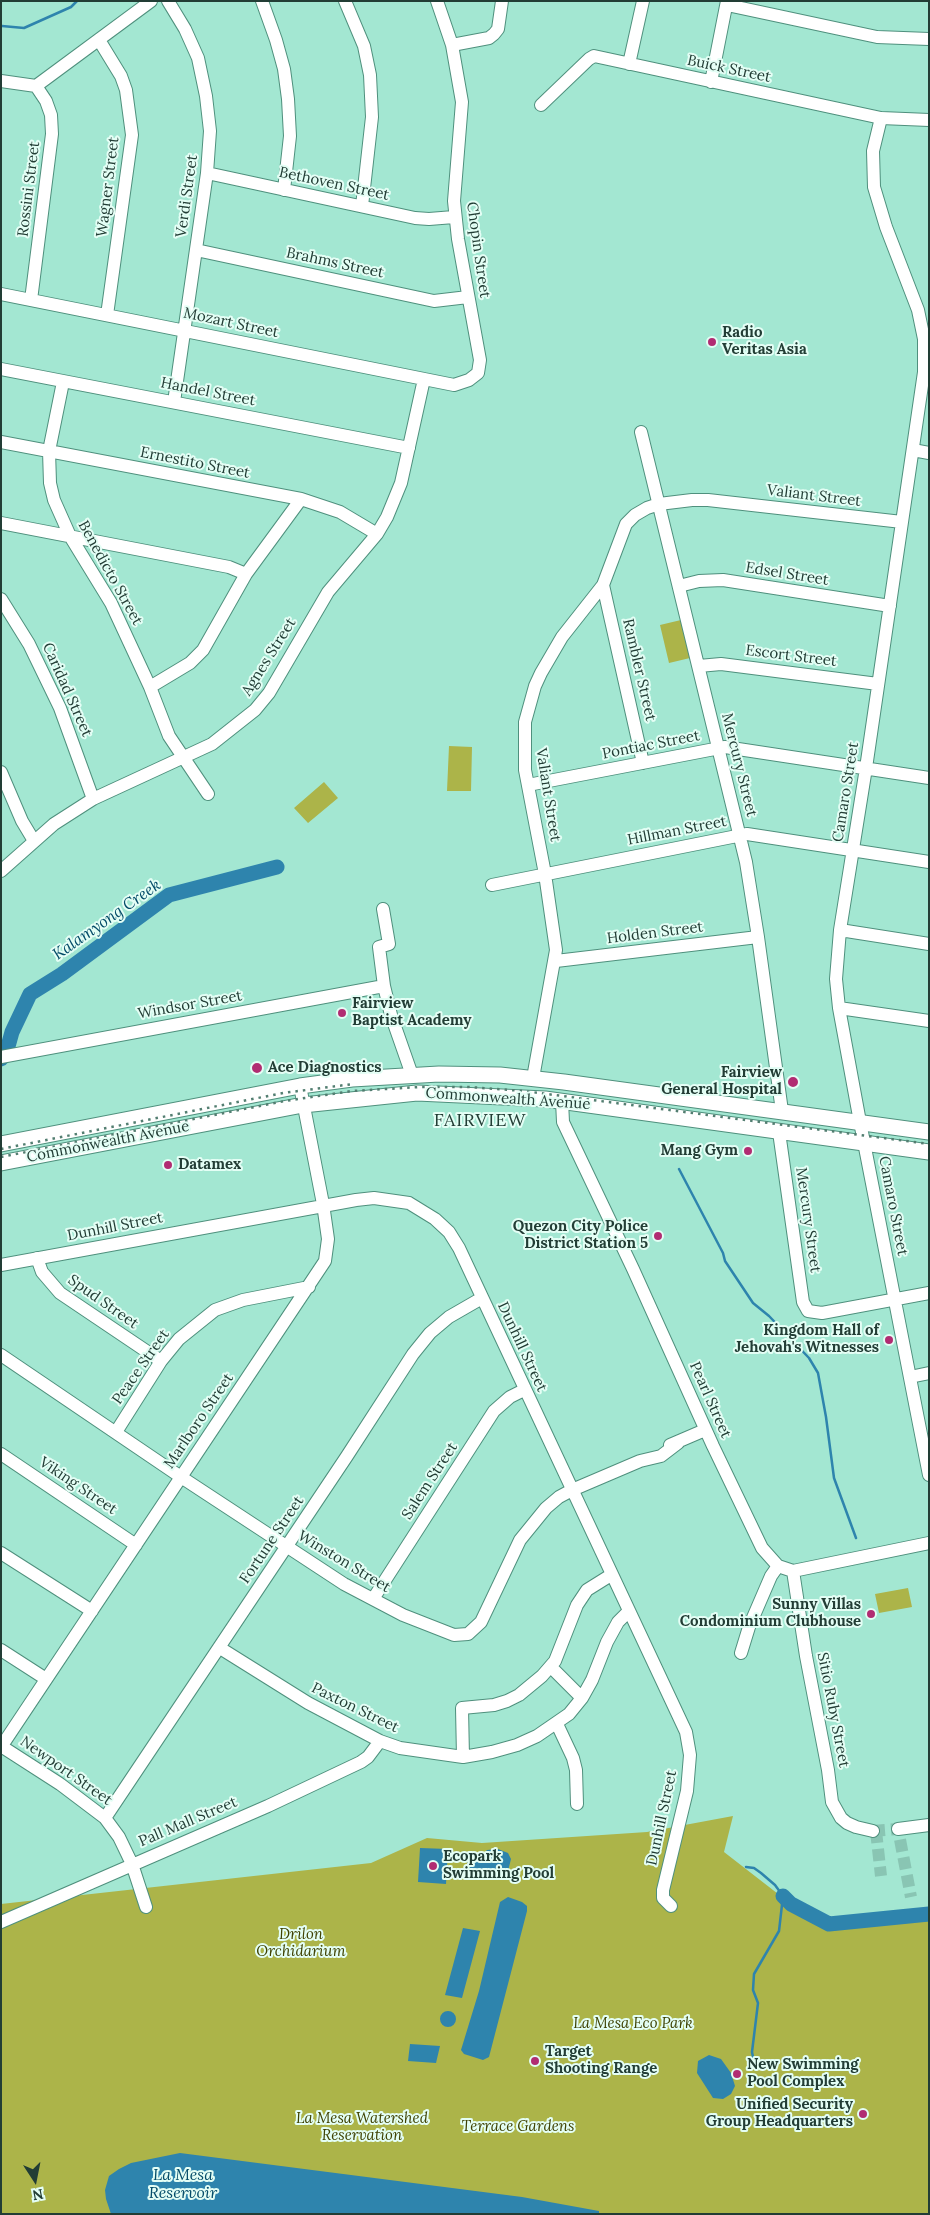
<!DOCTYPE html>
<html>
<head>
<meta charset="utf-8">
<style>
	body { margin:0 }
	#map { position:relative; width:930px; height:2215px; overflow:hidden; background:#a3e7d2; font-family:Lora,serif }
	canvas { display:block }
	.frame { position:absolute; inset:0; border:2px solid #223d35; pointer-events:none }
	.north { position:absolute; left:10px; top:2155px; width:50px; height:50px; -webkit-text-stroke:4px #e4fef5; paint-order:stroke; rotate:169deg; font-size:14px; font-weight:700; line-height:20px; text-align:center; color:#223d35 }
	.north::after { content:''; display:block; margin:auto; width:18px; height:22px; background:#223d35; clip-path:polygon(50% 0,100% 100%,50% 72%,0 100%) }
</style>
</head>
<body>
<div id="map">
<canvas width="930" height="2215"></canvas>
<div class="frame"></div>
<div class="north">N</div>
</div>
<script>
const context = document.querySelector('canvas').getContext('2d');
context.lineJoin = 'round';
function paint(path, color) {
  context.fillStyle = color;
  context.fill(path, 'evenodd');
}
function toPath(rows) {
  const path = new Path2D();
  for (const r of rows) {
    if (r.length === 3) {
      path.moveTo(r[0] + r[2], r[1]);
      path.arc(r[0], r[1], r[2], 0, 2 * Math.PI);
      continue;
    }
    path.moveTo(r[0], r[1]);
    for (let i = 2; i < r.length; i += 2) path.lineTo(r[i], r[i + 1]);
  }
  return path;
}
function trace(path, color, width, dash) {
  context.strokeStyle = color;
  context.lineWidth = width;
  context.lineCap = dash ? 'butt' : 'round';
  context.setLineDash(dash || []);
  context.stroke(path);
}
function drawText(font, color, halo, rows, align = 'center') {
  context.font = font + ' Lora,serif';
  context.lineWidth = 4;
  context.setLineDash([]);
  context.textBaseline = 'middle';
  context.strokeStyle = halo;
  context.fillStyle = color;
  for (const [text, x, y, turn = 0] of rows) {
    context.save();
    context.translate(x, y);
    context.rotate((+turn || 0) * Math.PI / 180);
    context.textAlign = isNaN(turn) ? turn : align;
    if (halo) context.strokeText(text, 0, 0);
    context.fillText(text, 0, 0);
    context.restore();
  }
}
const green = toPath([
	[681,620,690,658,669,663,660,625],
	[449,746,472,747,471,791,447,791],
	[324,782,338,798,308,823,294,808],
	[908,1588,912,1607,879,1613,875,1594],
	[733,1816,724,1852,791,1904,829,1924,929,1914,929,2214,1,2214,1,1904,371,1863,427,1838,482,1843,647,1832]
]);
const water = toPath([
	[420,1848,448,1849,446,1884,418,1882],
	[498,1849,508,1853,511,1859,508,1871,502,1875,488,1876,480,1871,476,1875,471,1875,467,1871,467,1863,471,1858,478,1860,487,1850],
	[508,1897,522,1902,527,1906,527,1911,489,2057,483,2060,464,2054,461,2050,479,1991,500,1902],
	[463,1928,480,1931,462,1998,445,1995],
	[448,2019,8],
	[410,2044,440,2046,436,2063,408,2061],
	[709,2055,721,2059,731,2073,735,2086,731,2094,723,2099,713,2098,697,2073,698,2061],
	[180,2153,522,2197,599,2211,599,2214,111,2214,106,2199,105,2190,109,2176,119,2169,131,2163]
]);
const stream = toPath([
	[2,26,24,28,71,7,77,1],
	[679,1169,723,1253,725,1261,753,1303,769,1316,809,1358,818,1373,826,1417,834,1478,856,1538],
	[746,1867,754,1868,761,1873,775,1885,783,1896,779,1931,754,1974,753,1990,758,2003,752,2052,755,2067]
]);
const river = toPath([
	[1,1059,7,1050,12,1032,30,994,62,974,169,895,277,867],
	[783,1896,791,1904,829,1924,929,1914]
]);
const minorTunnel = toPath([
	[873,1831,898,1829,911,1897],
	[876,1831,881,1876]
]);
const minor = toPath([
	[168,1,185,29,198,58,206,96,210,131,207,173,174,402],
	[262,1,276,40,284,69,288,99,290,136,284,190],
	[345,1,364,46,370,75,372,117,362,206],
	[727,5,877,37,929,39],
	[99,40,121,76,126,90,132,135,107,315],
	[452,45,489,38,494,34,498,29,502,1],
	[629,64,643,1],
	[1,81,36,86,151,1],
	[711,82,727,1],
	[541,105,589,59,594,56,881,118,929,120],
	[881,118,873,151,874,187,886,227,918,310,924,339,924,372,866,768,840,930,836,979,839,1008,860,1122,929,1475],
	[207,173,415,218,429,219,454,217],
	[196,250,434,301,468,297],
	[1,294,454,385,469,380,478,373,480,360,458,239,454,201,462,102,452,45,437,1],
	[31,300,52,134,51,115,46,101,36,86],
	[1,369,409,448],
	[63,382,49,451,50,483,54,500,70,536,111,603,150,687,169,736,208,794],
	[641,432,746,862,758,937,782,1111],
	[1,442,301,499,340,512,377,534],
	[913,450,929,453],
	[1,523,229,567,246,574],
	[603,585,643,763],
	[679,586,699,581,723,580,890,606],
	[1,599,29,644,60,708,93,799],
	[699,666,721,664,878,684],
	[150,687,190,663,203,650,246,574,301,499],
	[1,772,22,821,34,841],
	[528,785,725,747,929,778],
	[1,871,54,824,93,799,212,744,255,710,269,693,328,592,377,534,387,517,401,483,424,379],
	[492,885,747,834,929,862],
	[383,909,389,944,379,947,384,986,391,1015,412,1075],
	[840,930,929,944],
	[556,961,758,937],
	[839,1008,929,1021],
	[1,1057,384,986],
	[533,1078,556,950,545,874,525,770,525,722,535,686,541,673,562,637,603,585,626,524,635,515,647,508,659,504,692,500,708,500,902,522],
	[562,1101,563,1122,633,1269,713,1446,762,1548,778,1566,793,1571,929,1543],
	[779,1132,803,1302,808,1311,822,1313,929,1293],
	[37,1258,42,1272,60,1293,161,1361],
	[1,1265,356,1200,374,1198,409,1203,435,1219,449,1232,459,1248,686,1732,690,1755,687,1791,663,1890,663,1898,671,1906],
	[1,1355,181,1477,344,1584,403,1615,454,1635,468,1634,481,1622,520,1540,546,1508,559,1497,572,1490,640,1461,661,1456,678,1443],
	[910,1377,929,1373],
	[116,1432,161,1361,179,1339,215,1310,243,1300,309,1287],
	[670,1445,705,1430],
	[1,1454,136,1545],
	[1,1553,92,1611],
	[793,1571,806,1656,828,1770,832,1802,841,1818,847,1823,856,1827,873,1831],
	[373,1599,494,1411,510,1397,524,1390],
	[220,1648,308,1703,380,1741,400,1748,463,1757,492,1752,517,1745,537,1736,569,1714,582,1698,592,1680,607,1642,618,1622,628,1612],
	[1,1650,46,1679],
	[741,1653,749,1627,771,1576,778,1566],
	[551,1667,582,1698],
	[557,1724,573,1758,576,1770,577,1804],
	[1,1746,60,1784,105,1818,119,1837,132,1864,146,1907],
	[1,1747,325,1261,328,1239,323,1204,300,1086],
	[463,1757,462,1708,494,1705,507,1701,519,1695,542,1676,555,1661,577,1605,587,1590,611,1575],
	[105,1818,347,1456,413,1354,430,1333,449,1317,482,1298],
	[898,1829,929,1825],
	[1,1922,268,1806,361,1762,368,1757,380,1741]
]);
const major = toPath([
	[1,1144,300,1086,352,1079,439,1074,500,1075,564,1082,929,1132],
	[1,1163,303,1105,417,1093,545,1099,929,1152]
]);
const rail = toPath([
	[1,1149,283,1093,353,1084],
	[1,1157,285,1101,352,1091,420,1087,469,1087,524,1091,929,1144]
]);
const markers = [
	[712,342,5,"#b12c72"],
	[342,1013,5,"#b12c72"],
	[257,1068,6,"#b12c72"],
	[793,1082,6,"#b12c72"],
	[748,1151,5,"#b12c72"],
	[168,1165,5,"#b12c72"],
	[658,1236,5,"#b12c72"],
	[889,1340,5,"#b12c72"],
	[871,1614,5,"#b12c72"],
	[433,1866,5,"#b12c72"],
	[535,2061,5,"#b12c72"],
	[737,2074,5,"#b12c72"],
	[863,2114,5,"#b12c72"]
];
const streetNames = [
	["Buick Street",729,69,12],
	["Bethoven Street",334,184,12],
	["Wagner Street",108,187,-83],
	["Rossini Street",29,189,-83],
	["Verdi Street",187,196,-82],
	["Chopin Street",478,250,82],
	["Brahms Street",335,263,12],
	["Mozart Street",231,323,12],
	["Handel Street",208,392,11],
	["Ernestito Street",195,463,11],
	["Valiant Street",814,496,7],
	["Benedicto Street",110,573,61],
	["Edsel Street",787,574,9],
	["Escort Street",791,656,7],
	["Agnes Street",269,657,-58],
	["Rambler Street",639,670,77],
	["Caridad Street",67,690,66],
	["Pontiac Street",651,745,-11],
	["Mercury Street",739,765,76],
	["Camaro Street",846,792,-81],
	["Valiant Street",548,795,81],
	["Hillman Street",677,831,-11],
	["Holden Street",655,933,-7],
	["Windsor Street",190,1005,-10],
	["Commonwealth Avenue",508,1099,4],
	["Commonwealth Avenue",108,1142,-11],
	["Camaro Street",893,1206,79],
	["Mercury Street",808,1220,82],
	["Dunhill Street",115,1227,-11],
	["Spud Street",103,1302,35],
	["Dunhill Street",522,1347,65],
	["Peace Street",141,1367,-55],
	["Pearl Street",710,1400,66],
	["Marlboro Street",199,1421,-56],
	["Salem Street",430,1481,-57],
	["Viking Street",78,1486,34],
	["Fortune Street",272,1540,-56],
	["Winston Street",344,1562,31],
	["Paxton Street",355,1708,26],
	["Sitio Ruby Street",833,1710,79],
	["Newport Street",66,1771,35],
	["Dunhill Street",662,1818,-78],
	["Pall Mall Street",188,1822,-23]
];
const poiNames = [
	["Radio",722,333],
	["Veritas Asia",722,350],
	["Fairview",352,1004],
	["Baptist Academy",352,1021],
	["Ace Diagnostics",268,1068],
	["Fairview",782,1073,"right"],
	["General Hospital",782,1090,"right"],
	["Mang Gym",738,1151,"right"],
	["Datamex",178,1165],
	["Quezon City Police",648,1227,"right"],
	["District Station 5",648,1244,"right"],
	["Kingdom Hall of",879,1331,"right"],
	["Jehovah's Witnesses",879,1348,"right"],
	["Sunny Villas",861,1605,"right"],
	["Condominium Clubhouse",861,1622,"right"],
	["Ecopark",443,1857],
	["Swimming Pool",443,1874],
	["Target",545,2052],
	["Shooting Range",545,2069],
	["New Swimming",747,2065],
	["Pool Complex",747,2082],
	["Unified Security",853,2105,"right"],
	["Group Headquarters",853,2122,"right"]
];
const parkNames = [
	["Drilon",301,1935],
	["Orchidarium",301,1952],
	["La Mesa Eco Park",633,2024],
	["La Mesa Watershed",362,2119],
	["Reservation",362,2136],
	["Terrace Gardens",518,2127]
];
const waterNames = [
	["Kalamyong Creek",107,920,-35],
	["La Mesa",183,2175],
	["Reservoir",183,2193]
];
const quarterNames = [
	["FAIRVIEW",480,1121]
];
paint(green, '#acb449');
paint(water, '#2e84ad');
trace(stream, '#2e84ad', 2.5);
trace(river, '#2e84ad', 15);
trace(minorTunnel, '#89c5b3', 12, [12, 6]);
trace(minor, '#4f907d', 14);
trace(major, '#4f907d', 17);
trace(minor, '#fff', 12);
trace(major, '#fff', 15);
trace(rail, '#537e71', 2.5, [2.5, 5]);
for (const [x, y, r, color] of markers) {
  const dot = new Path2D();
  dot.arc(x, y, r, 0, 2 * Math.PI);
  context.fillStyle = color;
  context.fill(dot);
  trace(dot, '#e4fef5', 2);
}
drawText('15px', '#223d35', '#e4fef5', streetNames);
drawText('bold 15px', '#223d35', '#e4fef5', poiNames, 'left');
drawText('italic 15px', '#3e4101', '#e4fef5', parkNames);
drawText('italic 16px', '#044c69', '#e4fef5', waterNames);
context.letterSpacing = '1px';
drawText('18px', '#223d35', '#e4fef5', quarterNames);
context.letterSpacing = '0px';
</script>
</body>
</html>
